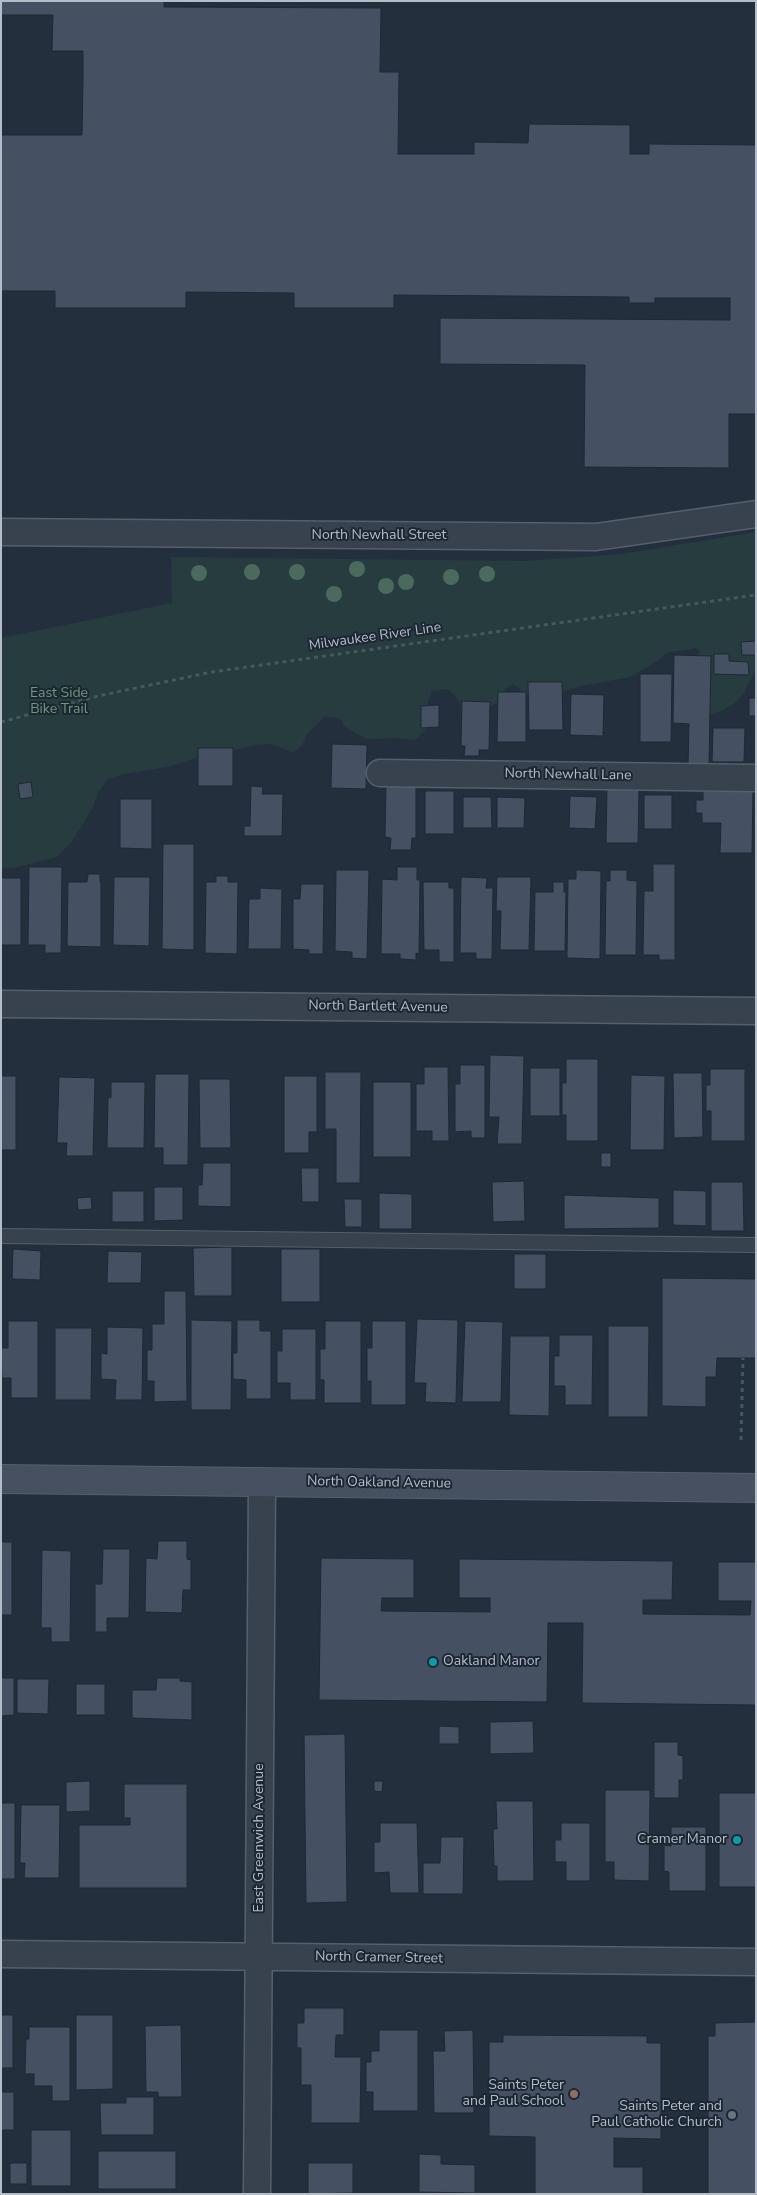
<!DOCTYPE html>
<html>
<head>
<meta charset="utf-8">
<style>
	body { margin:0 }
	#map { position:relative; width:757px; height:2195px; overflow:hidden; background:#242f3e; font-family:"Nunito Sans",sans-serif }
	canvas { display:block }
	.frame { position:absolute; inset:0; border:2px solid #b4bcc9; pointer-events:none }
</style>
</head>
<body>
<div id="map">
<canvas width="757" height="2195"></canvas>
<div class="frame"></div>
</div>
<script>
const context = document.querySelector('canvas').getContext('2d');
context.lineJoin = 'round';
function paint(path, color) {
  context.fillStyle = color;
  context.fill(path, 'evenodd');
}
function toPath(rows) {
  const path = new Path2D();
  for (const r of rows) {
    path.moveTo(r[0], r[1]);
    for (let i = 2; i < r.length; i += 2) path.lineTo(r[i], r[i + 1]);
  }
  return path;
}
function trace(path, color, width, dash) {
  context.strokeStyle = color;
  context.lineWidth = width;
  context.lineCap = dash ? 'butt' : 'round';
  context.setLineDash(dash || []);
  context.stroke(path);
}
function drawText(font, color, halo, rows, align = 'center') {
  context.font = font + ' "Nunito Sans",sans-serif';
  context.lineWidth = 4;
  context.setLineDash([]);
  context.textBaseline = 'middle';
  context.strokeStyle = halo;
  context.fillStyle = color;
  for (const [text, x, y, turn = 0] of rows) {
    context.save();
    context.translate(x, y);
    context.rotate((+turn || 0) * Math.PI / 180);
    context.textAlign = isNaN(turn) ? turn : align;
    if (halo) context.strokeText(text, 0, 0);
    context.fillText(text, 0, 0);
    context.restore();
  }
}
const green = toPath([
	[756,532,756,669,742,696,734,704,721,711,704,717,692,669,699,653,697,648,666,653,659,660,630,677,581,686,533,700,513,684,505,689,504,699,484,710,465,710,454,694,447,689,432,691,426,708,426,730,415,740,398,738,367,739,351,731,344,726,340,718,324,717,307,734,302,746,292,752,271,744,254,745,223,753,211,753,171,766,124,774,108,779,98,792,93,807,73,840,57,857,13,868,1,868,1,638,172,603,171,557,527,561,621,554]
]);
const building = toPath([
	[1,1,164,1,164,7,381,8,380,72,399,72,398,154,474,154,474,142,528,143,529,124,630,125,630,154,649,154,649,144,756,145,756,414,729,414,729,468,584,467,585,365,440,364,440,318,730,320,730,298,655,298,655,303,629,303,629,297,394,295,394,308,294,308,294,293,186,292,186,308,55,308,55,291,1,291,1,135,82,135,83,81,83,51,52,51,53,15,1,15,1,1],
	[756,641,756,655,742,655,741,642,756,641],
	[714,654,729,654,729,661,748,662,749,675,714,674,714,654],
	[674,655,711,656,709,764,688,764,689,724,673,723,674,655],
	[640,674,672,674,671,742,640,742,640,674],
	[528,682,562,682,563,730,529,730,528,682],
	[498,692,526,692,526,742,497,742,498,692],
	[571,694,604,695,603,736,570,735,571,694],
	[749,698,756,698,756,716,749,716,749,698],
	[462,701,490,702,489,750,479,750,479,756,464,756,465,746,461,746,462,701],
	[439,705,439,727,421,728,421,706,439,705],
	[713,728,745,728,744,762,712,762,713,728],
	[332,744,367,745,366,789,331,788,332,744],
	[198,748,233,748,233,786,198,786,198,748],
	[31,782,33,797,20,799,18,784,31,782],
	[386,784,416,784,416,838,412,838,411,850,390,850,391,838,385,837,386,784],
	[251,786,263,787,262,794,283,794,282,836,244,836,244,826,250,826,251,786],
	[607,789,639,789,638,843,606,843,607,789],
	[425,791,454,791,454,834,425,834,425,791],
	[703,791,753,791,752,853,720,853,721,823,702,823,702,813,696,813,696,800,703,800,703,791],
	[644,795,672,795,672,829,644,829,644,795],
	[570,796,597,797,595,829,569,828,570,796],
	[463,797,491,797,492,828,463,828,463,797],
	[497,797,525,798,524,828,497,828,497,797],
	[120,799,152,799,152,849,120,848,120,799],
	[163,844,194,844,194,950,162,949,163,844],
	[653,864,675,864,675,960,659,960,659,955,643,955,644,891,653,891,653,864],
	[29,867,62,867,61,953,45,953,45,945,28,945,29,867],
	[397,867,417,867,417,880,420,880,419,954,416,953,416,960,400,959,400,954,381,954,382,879,397,880,397,867],
	[336,870,369,870,367,959,352,958,352,952,335,951,336,870],
	[576,870,601,871,600,959,567,958,568,879,576,879,576,870],
	[610,870,627,870,627,880,637,881,636,955,605,955,606,881,610,881,610,870],
	[88,874,100,874,100,882,101,882,101,947,67,946,68,882,87,882,88,874],
	[216,876,228,876,228,882,238,882,237,954,205,953,206,882,216,882,216,876],
	[114,877,150,877,149,946,113,945,114,877],
	[461,877,487,878,486,888,493,888,492,959,476,959,476,953,460,953,461,877],
	[497,877,531,877,529,950,500,950,501,911,496,911,497,877],
	[1,878,21,878,21,945,1,945,1,878],
	[423,882,449,882,449,888,454,888,454,962,439,962,439,950,424,950,423,882],
	[553,882,564,882,564,892,566,892,565,951,534,951,535,892,553,892,553,882],
	[301,884,324,884,323,954,309,954,309,950,293,949,293,899,300,899,301,884],
	[260,888,282,889,281,949,248,949,249,899,260,899,260,888],
	[490,1055,524,1056,522,1144,497,1144,499,1117,489,1117,490,1055],
	[566,1059,598,1059,598,1141,566,1141,566,1115,562,1115,562,1083,566,1083,566,1059],
	[460,1065,485,1065,485,1138,471,1138,471,1131,455,1132,455,1084,460,1084,460,1065],
	[424,1067,448,1067,449,1141,432,1141,432,1131,416,1131,416,1084,424,1084,424,1067],
	[530,1068,560,1068,560,1116,530,1116,530,1068],
	[710,1069,745,1069,745,1141,711,1141,711,1111,706,1111,706,1085,710,1085,710,1069],
	[325,1072,361,1072,360,1183,336,1183,336,1129,325,1129,325,1072],
	[673,1073,702,1073,703,1137,674,1138,673,1073],
	[155,1074,189,1074,188,1165,163,1165,163,1148,154,1148,155,1074],
	[631,1075,665,1076,664,1150,630,1150,631,1075],
	[1,1076,16,1076,16,1150,1,1150,1,1076],
	[284,1076,317,1076,317,1132,309,1132,309,1153,284,1153,284,1076],
	[59,1077,95,1078,93,1156,66,1156,67,1143,57,1143,59,1077],
	[199,1079,230,1079,231,1148,200,1148,199,1079],
	[111,1082,145,1082,144,1148,107,1148,108,1097,111,1098,111,1082],
	[373,1082,411,1082,411,1157,373,1157,373,1082],
	[601,1153,611,1153,611,1167,601,1167,601,1153],
	[203,1163,231,1163,231,1207,198,1206,198,1185,202,1185,203,1163],
	[301,1168,319,1168,319,1202,302,1202,301,1168],
	[524,1181,525,1221,493,1222,492,1182,524,1181],
	[711,1182,743,1182,744,1231,711,1231,711,1182],
	[154,1187,183,1187,183,1220,154,1221,154,1187],
	[673,1190,706,1191,706,1226,673,1225,673,1190],
	[112,1191,144,1191,144,1222,112,1222,112,1191],
	[379,1193,412,1194,412,1229,379,1229,379,1193],
	[564,1195,659,1198,659,1228,564,1229,564,1195],
	[91,1197,92,1209,78,1210,77,1198,91,1197],
	[344,1199,362,1199,362,1227,345,1227,344,1199],
	[232,1247,232,1296,194,1296,193,1248,232,1247],
	[13,1249,41,1251,40,1280,12,1279,13,1249],
	[281,1249,320,1249,320,1302,281,1302,281,1249],
	[108,1251,142,1252,141,1283,107,1283,108,1251],
	[514,1254,546,1254,546,1289,514,1289,514,1254],
	[662,1278,756,1279,756,1358,717,1358,716,1377,706,1377,706,1407,662,1406,662,1278],
	[164,1291,186,1291,187,1401,154,1402,154,1381,147,1381,147,1350,152,1350,152,1324,164,1324,164,1291],
	[417,1319,458,1320,456,1403,425,1402,426,1383,414,1383,417,1319],
	[191,1320,232,1321,231,1410,191,1410,191,1320],
	[237,1320,260,1320,260,1331,271,1331,271,1399,246,1399,246,1380,233,1379,233,1353,237,1353,237,1320],
	[8,1321,38,1321,38,1398,11,1398,11,1378,2,1378,1,1348,8,1348,8,1321],
	[325,1321,361,1321,361,1403,324,1403,324,1380,320,1380,320,1349,325,1349,325,1321],
	[372,1321,406,1321,406,1405,371,1405,371,1381,367,1381,367,1348,372,1348,372,1321],
	[465,1321,503,1322,501,1402,462,1402,465,1321],
	[608,1326,649,1326,648,1417,608,1417,608,1326],
	[107,1327,143,1328,142,1400,115,1400,116,1380,101,1379,101,1353,107,1354,107,1327],
	[55,1328,92,1328,91,1400,55,1400,55,1328],
	[282,1329,316,1329,316,1400,290,1400,290,1383,277,1383,277,1351,282,1351,282,1329],
	[559,1335,593,1335,592,1405,565,1405,565,1386,554,1386,554,1356,559,1356,559,1335],
	[510,1336,550,1336,549,1416,509,1415,510,1336],
	[158,1541,187,1541,187,1559,191,1560,191,1590,183,1590,182,1613,145,1612,146,1558,157,1559,158,1541],
	[1,1542,12,1542,12,1615,1,1615,1,1542],
	[103,1549,130,1549,129,1618,107,1618,107,1632,95,1632,95,1584,102,1584,103,1549],
	[42,1550,71,1551,70,1642,51,1642,51,1628,41,1628,42,1550],
	[321,1558,414,1559,414,1598,382,1598,381,1611,490,1612,490,1598,459,1598,459,1559,673,1561,672,1600,643,1600,643,1614,750,1615,751,1601,718,1601,718,1562,756,1562,756,1705,582,1703,583,1623,548,1623,547,1702,319,1700,321,1558],
	[1,1678,14,1678,14,1715,1,1716,1,1678],
	[157,1678,180,1678,180,1681,192,1682,192,1720,132,1718,132,1690,156,1690,157,1678],
	[17,1679,49,1679,48,1714,17,1713,17,1679],
	[76,1684,105,1684,105,1715,76,1715,76,1684],
	[533,1721,534,1753,490,1754,490,1722,533,1721],
	[439,1726,459,1727,459,1744,439,1744,439,1726],
	[345,1734,347,1902,306,1903,304,1735,345,1734],
	[654,1742,678,1742,678,1755,683,1756,683,1780,679,1780,679,1798,654,1798,654,1742],
	[90,1781,90,1811,66,1812,66,1782,90,1781],
	[374,1781,383,1781,382,1792,374,1791,374,1781],
	[124,1784,187,1784,187,1888,79,1888,79,1825,130,1825,130,1818,124,1818,124,1784],
	[605,1790,650,1790,649,1881,614,1880,614,1862,605,1862,605,1790],
	[719,1793,756,1793,756,1887,719,1887,719,1793],
	[496,1801,533,1801,534,1881,497,1881,497,1866,494,1866,493,1829,497,1829,496,1801],
	[1,1803,15,1803,15,1879,1,1879,1,1803],
	[21,1805,60,1805,59,1878,24,1878,25,1863,20,1863,21,1805],
	[380,1823,417,1823,419,1893,390,1893,389,1872,374,1873,374,1842,380,1842,380,1823],
	[561,1823,590,1823,590,1881,566,1881,566,1862,555,1862,555,1840,561,1840,561,1823],
	[671,1827,706,1827,706,1891,669,1891,669,1872,664,1871,664,1845,671,1846,671,1827],
	[441,1837,464,1837,463,1894,423,1894,423,1863,440,1863,441,1837],
	[304,2008,344,2008,344,2035,336,2035,335,2057,361,2057,360,2123,311,2123,311,2085,301,2085,301,2048,297,2048,297,2023,304,2023,304,2008],
	[1,2015,13,2015,13,2068,1,2068,1,2015],
	[76,2015,113,2015,113,2089,76,2090,76,2015],
	[756,2022,756,2194,708,2194,708,2036,715,2036,715,2023,756,2022],
	[181,2025,182,2097,158,2097,158,2092,146,2092,145,2026,181,2025],
	[29,2027,70,2027,70,2101,52,2101,52,2086,34,2086,34,2074,25,2074,26,2039,29,2039,29,2027],
	[379,2030,418,2030,418,2111,373,2111,373,2092,366,2092,366,2062,371,2062,371,2051,379,2051,379,2030],
	[473,2030,474,2113,434,2113,433,2051,445,2051,444,2031,473,2030],
	[503,2035,647,2036,647,2043,661,2043,661,2139,614,2138,614,2167,643,2167,643,2194,535,2194,535,2137,489,2136,489,2042,503,2042,503,2035],
	[1,2092,14,2092,14,2130,1,2130,1,2092],
	[126,2097,154,2097,154,2135,101,2135,100,2103,126,2103,126,2097],
	[31,2130,71,2130,71,2186,31,2186,31,2130],
	[98,2151,176,2151,176,2189,98,2189,98,2151],
	[419,2154,441,2155,441,2164,475,2165,475,2193,419,2192,419,2154],
	[10,2163,27,2163,27,2184,10,2184,10,2163],
	[308,2163,353,2163,353,2193,308,2194,308,2163]
]);
const path = toPath([
	[1,722,98,696,212,672,756,595],
	[741,1440,743,1358]
]);
const lane = toPath([
	[1,1236,756,1245]
]);
const street = toPath([
	[1,532,596,537,756,514],
	[380,773,756,778],
	[1,1004,756,1011],
	[1,1954,756,1962],
	[257,2194,262,1482]
]);
const secondary = toPath([
	[1,1479,756,1488]
]);
const trees = [
	[357,569],
	[252,572],
	[297,572],
	[199,573],
	[487,574],
	[451,577],
	[406,582],
	[386,586],
	[334,594]
];
const markers = [
	[433,1662,5,"#0f9aa8"],
	[737,1840,5,"#0f9aa8"],
	[574,2094,5,"#8d6e63"],
	[732,2115,5,"#6b7280"]
];
const streetNames = [
	["North Newhall Street",379,536],
	["Milwaukee River Line",375,637,-8],
	["North Newhall Lane",568,775,1],
	["North Bartlett Avenue",378,1007,1],
	["North Oakland Avenue",379,1483,1],
	["East Greenwich Avenue",260,1838,-90],
	["North Cramer Street",379,1958,1]
];
const parkNames = [
	["East Side",59,694],
	["Bike Trail",59,710]
];
const poiNames = [
	["Oakland Manor",443,1662,"left"],
	["Cramer Manor",727,1840],
	["Saints Peter",564,2086],
	["and Paul School",564,2102],
	["Saints Peter and",722,2107],
	["Paul Catholic Church",722,2123]
];
paint(green, '#263c3f');
paint(building, '#455162');
trace(building, '#1f2835', 1);
trace(lane, '#565f6c', 16);
trace(street, '#565f6c', 29);
trace(secondary, '#565f6c', 30);
trace(path, '#44595c', 3, [4, 4]);
trace(lane, '#38414e', 14);
trace(street, '#38414e', 26);
trace(secondary, '#465061', 28);
context.fillStyle = '#4b6a5d';
for (const [x, y] of trees) {
  context.beginPath();
  context.arc(x, y, 8, 0, 2 * Math.PI);
  context.fill();
}
for (const [x, y, r, color] of markers) {
  const dot = new Path2D();
  dot.arc(x, y, r, 0, 2 * Math.PI);
  context.fillStyle = color;
  context.fill(dot);
  trace(dot, '#1d2633', 2);
}
drawText('14px', '#b4bcc9', '#1d2633', streetNames);
drawText('14px', '#6b9a76', '#1d2633', parkNames);
drawText('14px', '#b4bcc9', '#1d2633', poiNames, 'right');
</script>
</body>
</html>
